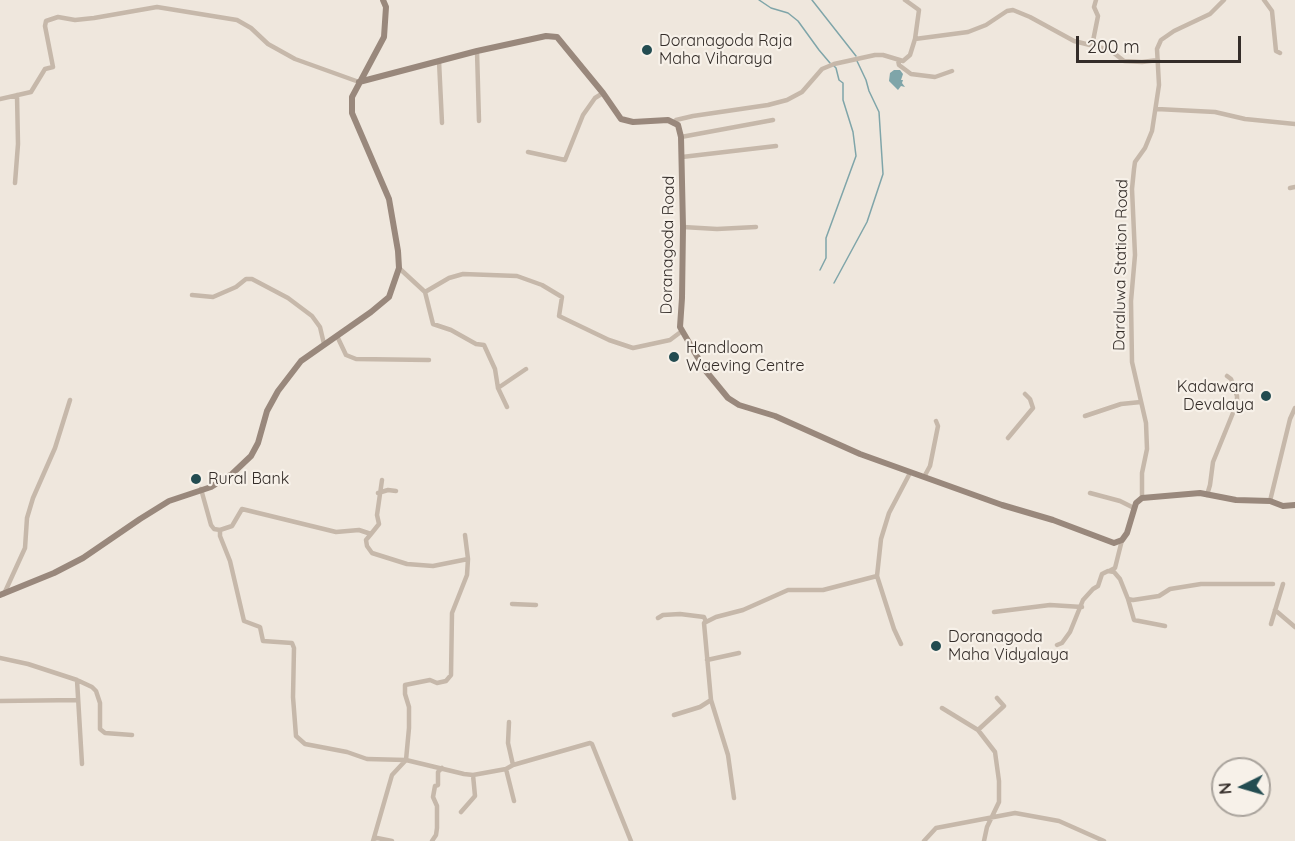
<!DOCTYPE html>
<html>
<head>
<meta charset="utf-8">
<style>
	body { margin:0 }
	#map { position:relative; width:1295px; height:841px; overflow:hidden; background:#efe7dd; font-family:Quicksand,sans-serif }
	canvas { display:block }
	.north { position:absolute; left:1211px; top:757px; width:60px; height:60px; box-sizing:border-box; background:#f7f1e9; border:2px solid #a9a39c; border-radius:50%; rotate:265deg; font-size:16px; font-weight:700; line-height:24px; text-align:center; color:#342d29 }
	.north::after { content:''; display:block; margin:auto; width:21px; height:27px; background:#234c51; clip-path:polygon(50% 0,100% 100%,50% 72%,0 100%) }
	.scale { position:absolute; left:1076px; top:36px; width:165px; height:27px; box-sizing:border-box; border:3px solid #342d29; border-top:0; padding-left:8px; font-size:18px; line-height:21px; white-space:nowrap; color:#342d29; -webkit-text-stroke:4px #f7f1e9; paint-order:stroke }
</style>
</head>
<body>
<div id="map">
<canvas width="1295" height="841"></canvas>
<div class="north">N</div>
<div class="scale">200 m</div>
</div>
<script>
const context = document.querySelector('canvas').getContext('2d');
context.lineJoin = 'round';
function paint(path, color) {
  context.fillStyle = color;
  context.fill(path, 'evenodd');
}
function toPath(rows) {
  const path = new Path2D();
  for (const r of rows) {
    path.moveTo(r[0], r[1]);
    for (let i = 2; i < r.length; i += 2) path.lineTo(r[i], r[i + 1]);
  }
  return path;
}
function trace(path, color, width, dash) {
  context.strokeStyle = color;
  context.lineWidth = width;
  context.lineCap = dash ? 'butt' : 'round';
  context.setLineDash(dash || []);
  context.stroke(path);
}
function drawText(font, color, halo, rows, align = 'center') {
  context.font = font + ' Quicksand,sans-serif';
  context.lineWidth = 4.5;
  context.setLineDash([]);
  context.textBaseline = 'middle';
  context.strokeStyle = halo;
  context.fillStyle = color;
  for (const [text, x, y, turn = 0] of rows) {
    context.save();
    context.translate(x, y);
    context.rotate((+turn || 0) * Math.PI / 180);
    context.textAlign = isNaN(turn) ? turn : align;
    if (halo) context.strokeText(text, 0, 0);
    context.fillText(text, 0, 0);
    context.restore();
  }
}
const water = toPath([
	[894,70,900,70,903,74,901,80,903,80,902,83,905,87,901,86,898,90,889,81,890,73]
]);
const stream = toPath([
	[759,0,771,8,788,13,798,21,819,50,830,63],
	[812,0,856,56],
	[820,270,826,258,826,238,856,156,853,132,843,100,843,83,839,80,836,68,834,66],
	[834,283,867,222,883,174,879,112,869,91,866,80,857,61]
]);
const street = toPath([
	[1264,0,1272,11,1276,51,1280,53],
	[915,39,968,32,986,25,1007,11,1013,10,1030,17,1074,41,1110,50,1124,61,1142,62,1158,60],
	[1092,46,1098,16,1094,7,1096,0],
	[477,51,479,121],
	[898,60,899,65,911,74,935,77,952,71],
	[439,61,442,123],
	[0,99,31,92,45,69,53,67,45,26,46,21,58,17,75,20,94,18,157,7,237,20,251,28,268,44,295,59,359,82],
	[1157,109,1215,112,1245,119,1295,124],
	[673,123,676,120,693,116,768,105,787,100,802,92,822,69,834,64,875,55,883,55,903,61,910,55,915,39,919,10,905,0],
	[681,137,773,120],
	[528,152,565,160,583,115,595,98,603,93],
	[682,157,776,146],
	[15,183,18,144,17,95],
	[1290,188,1295,187],
	[683,227,717,229,756,227],
	[399,268,425,292,433,324,451,330,476,344,484,345,495,369,498,388,507,407],
	[425,292,449,278,463,274,517,276,542,285,562,297,559,316,609,340,633,348,670,340,682,331],
	[192,295,213,297,236,287,246,279,252,279,288,298,312,316,320,327,324,344],
	[337,336,346,355,356,359,429,360],
	[498,388,526,369],
	[1085,416,1121,404,1141,402],
	[1008,438,1033,408,1030,399,1025,394],
	[924,477,930,466,938,426,936,421],
	[201,489,211,525,214,529,220,530,232,526,242,509,336,532,359,530,371,534,379,524,377,515,382,480],
	[378,493,388,490,396,491],
	[1090,493,1120,501,1134,508],
	[1207,495,1210,485,1213,462,1237,403,1237,396,1231,379,1227,376],
	[1142,498,1142,473,1147,449,1146,423,1132,362,1131,301,1135,255,1132,189,1134,169,1135,162,1145,148,1152,131,1159,85,1157,49,1161,40,1174,31,1210,14,1224,0],
	[1270,501,1290,419,1295,408],
	[220,530,220,536,230,561,244,621,260,627,263,641,292,643,294,648,293,697,296,736,305,744,347,752,367,759,406,760,392,775,373,841],
	[371,534,366,540,367,546,372,553,407,564,433,566,468,559],
	[465,535,468,559,467,575,452,613,451,675,446,681,437,683,430,680,405,685,405,694,409,707,409,728,406,760,464,774,473,775,506,769],
	[1111,570,1115,568,1122,540],
	[4,594,25,548,27,518,33,498,55,448,70,400],
	[1128,599,1134,620,1165,626],
	[512,604,536,605],
	[1275,610,1295,627],
	[994,612,1050,605,1082,607],
	[658,618,663,615,680,614,704,617,706,622],
	[1271,624,1283,584],
	[901,644,894,629,877,576,881,539,889,513,910,473],
	[1057,645,1062,643,1070,632,1083,600,1093,589,1098,586,1102,574,1108,571,1114,572,1120,579,1128,599,1133,600,1159,596,1170,589,1201,584,1273,584],
	[0,658,28,664,77,680,92,687,96,691,100,703,100,729,105,733,132,735],
	[707,660,739,653],
	[77,680,82,764],
	[0,701,78,700],
	[942,708,978,730,995,752,999,781,999,802,987,827,984,841],
	[674,715,700,707,711,700],
	[509,722,508,743,513,765],
	[978,730,1004,706,997,698],
	[734,798,728,755,711,700,704,623,716,617,743,610,788,590,823,590,877,576],
	[514,801,506,769,513,765,590,743,592,744,631,841],
	[461,812,475,796,473,775],
	[374,839,377,838,392,841],
	[432,841,436,835,437,828,437,806,433,797,435,786,438,785,438,772,442,768],
	[924,841,936,828,1015,813,1059,821,1104,841]
]);
const secondary = toPath([
	[359,82,477,51,546,36,557,37,603,93,621,119,633,122,668,120,678,125,681,137,683,227,682,298,680,327,705,370,728,398,739,405,775,416,860,454,1002,505,1053,520,1114,543,1122,540,1127,533,1136,503,1142,498,1200,493,1236,500,1270,501,1283,506,1295,505],
	[0,595,54,573,83,558,140,519,169,501,211,487,232,474,251,456,258,443,267,411,278,391,301,361,371,312,389,297,399,268,398,251,389,199,352,113,352,97,384,37,386,7,383,0]
]);
const markers = [
	[647,50,6,"#234c51"],
	[674,357,6,"#234c51"],
	[1266,396,6,"#234c51"],
	[196,479,6,"#234c51"],
	[936,646,6,"#234c51"]
];
const poiNames = [
	["Doranagoda Raja",659,41],
	["Maha Viharaya",659,59],
	["Handloom",686,348],
	["Waeving Centre",686,366],
	["Kadawara",1254,387,"right"],
	["Devalaya",1254,405,"right"],
	["Rural Bank",208,479],
	["Doranagoda",948,637],
	["Maha Vidyalaya",948,655]
];
const streetNames = [
	["Doranagoda Road",668,245,-89],
	["Daraluwa Station Road",1121,265,-89]
];
paint(water, '#7fa5a9');
trace(stream, '#7fa5a9', 1.5);
trace(street, '#c6b8aa', 4.5);
trace(secondary, '#99887c', 6);
for (const [x, y, r, color] of markers) {
  const dot = new Path2D();
  dot.arc(x, y, r, 0, 2 * Math.PI);
  context.fillStyle = color;
  context.fill(dot);
  trace(dot, '#f7f1e9', 2);
}
drawText('16px', '#342d29', '#f7f1e9', poiNames, 'left');
drawText('16px', '#342d29', '#f7f1e9', streetNames);
</script>
</body>
</html>
